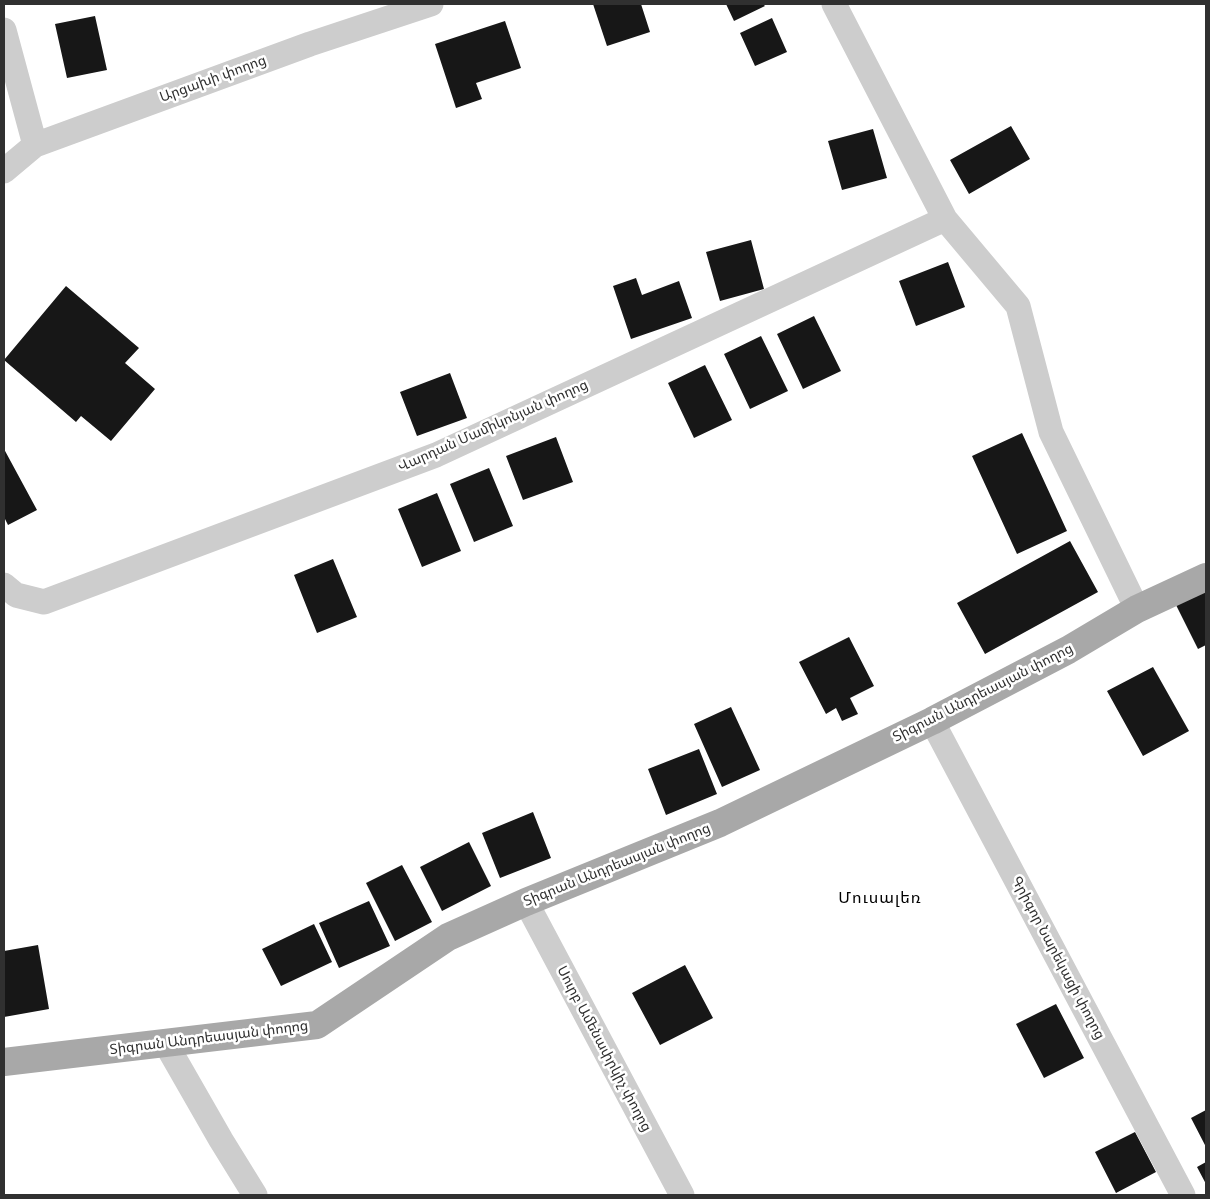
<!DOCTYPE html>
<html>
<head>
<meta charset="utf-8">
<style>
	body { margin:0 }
	#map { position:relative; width:1210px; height:1199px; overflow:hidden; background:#fff; font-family:Rubik,sans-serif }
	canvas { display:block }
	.frame { position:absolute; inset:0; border:5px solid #303030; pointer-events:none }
</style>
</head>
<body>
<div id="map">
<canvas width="1210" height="1199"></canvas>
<div class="frame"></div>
</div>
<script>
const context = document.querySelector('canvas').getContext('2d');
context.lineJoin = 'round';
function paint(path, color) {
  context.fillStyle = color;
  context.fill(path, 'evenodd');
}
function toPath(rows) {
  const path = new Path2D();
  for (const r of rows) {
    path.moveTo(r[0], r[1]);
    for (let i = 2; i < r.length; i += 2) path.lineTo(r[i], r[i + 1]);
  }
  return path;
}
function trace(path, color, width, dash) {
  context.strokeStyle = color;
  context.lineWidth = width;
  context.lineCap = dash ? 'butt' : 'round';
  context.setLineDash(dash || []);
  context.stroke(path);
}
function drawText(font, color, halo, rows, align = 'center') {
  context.font = font + ' Rubik,"Noto Sans Armenian",sans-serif';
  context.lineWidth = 5;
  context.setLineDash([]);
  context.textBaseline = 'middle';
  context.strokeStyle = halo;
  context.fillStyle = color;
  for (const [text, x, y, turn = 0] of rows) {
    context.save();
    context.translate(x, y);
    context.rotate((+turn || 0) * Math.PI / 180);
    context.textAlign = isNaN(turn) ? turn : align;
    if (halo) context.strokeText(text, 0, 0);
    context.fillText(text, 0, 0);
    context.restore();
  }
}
const building = toPath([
	[593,4,641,4,650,32,607,46],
	[726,4,763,4,765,6,734,21],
	[95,16,107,70,67,78,55,24],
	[772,18,787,52,755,66,740,33],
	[505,21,521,68,476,83,482,99,456,108,435,44],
	[1011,126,1030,159,969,194,950,160],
	[873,129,887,178,842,190,828,141],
	[751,240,764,289,720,301,706,252],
	[948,262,965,307,916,326,899,281],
	[636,278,642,295,679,281,692,318,631,339,613,286],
	[66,286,139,348,125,363,155,389,111,441,81,416,76,422,4,360],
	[814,316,841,371,803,389,777,334],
	[761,336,788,391,750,409,724,354],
	[705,365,732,420,694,438,668,383],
	[450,373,467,418,417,436,400,392],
	[1022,433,1067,531,1017,554,972,456],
	[556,437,573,482,523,500,506,456],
	[4,449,37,510,8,525,4,517],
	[489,468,513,526,474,542,450,484],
	[437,493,461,551,422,567,398,509],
	[1070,541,1098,592,985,654,957,603],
	[333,559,357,617,317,633,294,575],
	[1206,590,1206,645,1198,649,1176,605],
	[849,637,874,686,850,698,858,714,842,721,836,708,826,714,799,662],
	[1153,667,1189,731,1143,756,1107,691],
	[731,707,760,770,722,787,694,724],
	[699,749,717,794,666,815,648,769],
	[533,812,551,858,500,878,482,833],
	[469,842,491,886,442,911,420,867],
	[402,865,432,922,395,941,366,883],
	[369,901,390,946,339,968,319,923],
	[314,924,332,962,281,986,262,949],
	[38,945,49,1009,4,1017,4,951],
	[685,965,713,1018,660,1045,632,993],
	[1056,1004,1084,1058,1044,1078,1016,1024],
	[1206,1110,1206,1147,1191,1118],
	[1135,1132,1156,1172,1116,1193,1095,1152],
	[1206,1162,1206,1184,1197,1167]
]);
const minor = toPath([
	[834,4,945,219,1018,306,1051,432,1137,609],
	[4,30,35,145],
	[4,171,35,145,310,44,431,4],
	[4,585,16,595,44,602,436,455,945,219],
	[932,721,1183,1195],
	[526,902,682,1195],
	[166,1044,221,1140,255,1195]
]);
const major = toPath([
	[4,1062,317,1025,448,937,526,902,720,823,932,721,1068,650,1137,609,1206,577]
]);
const streetNames = [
	["Արցախի փողոց",213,79,-20],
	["Վարդան Մամիկոնյան փողոց",493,426,-24],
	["Տիգրան Անդրեասյան փողոց",983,693,-27],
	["Տիգրան Անդրեասյան փողոց",617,865,-22],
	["Գրիգոր Նարեկացի փողոց",1058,958,62],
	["Տիգրան Անդրեասյան փողոց",209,1038,-7],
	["Սուրբ Ամենափրկիչ փողոց",604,1049,62]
];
const quarterNames = [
	["Մուսալեռ",880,898]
];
paint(building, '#171717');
trace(minor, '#cdcdcd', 25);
trace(major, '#a8a8a8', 28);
drawText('14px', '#303030', '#fff', streetNames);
context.letterSpacing = '1px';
drawText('16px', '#000', '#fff', quarterNames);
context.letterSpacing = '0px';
</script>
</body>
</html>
